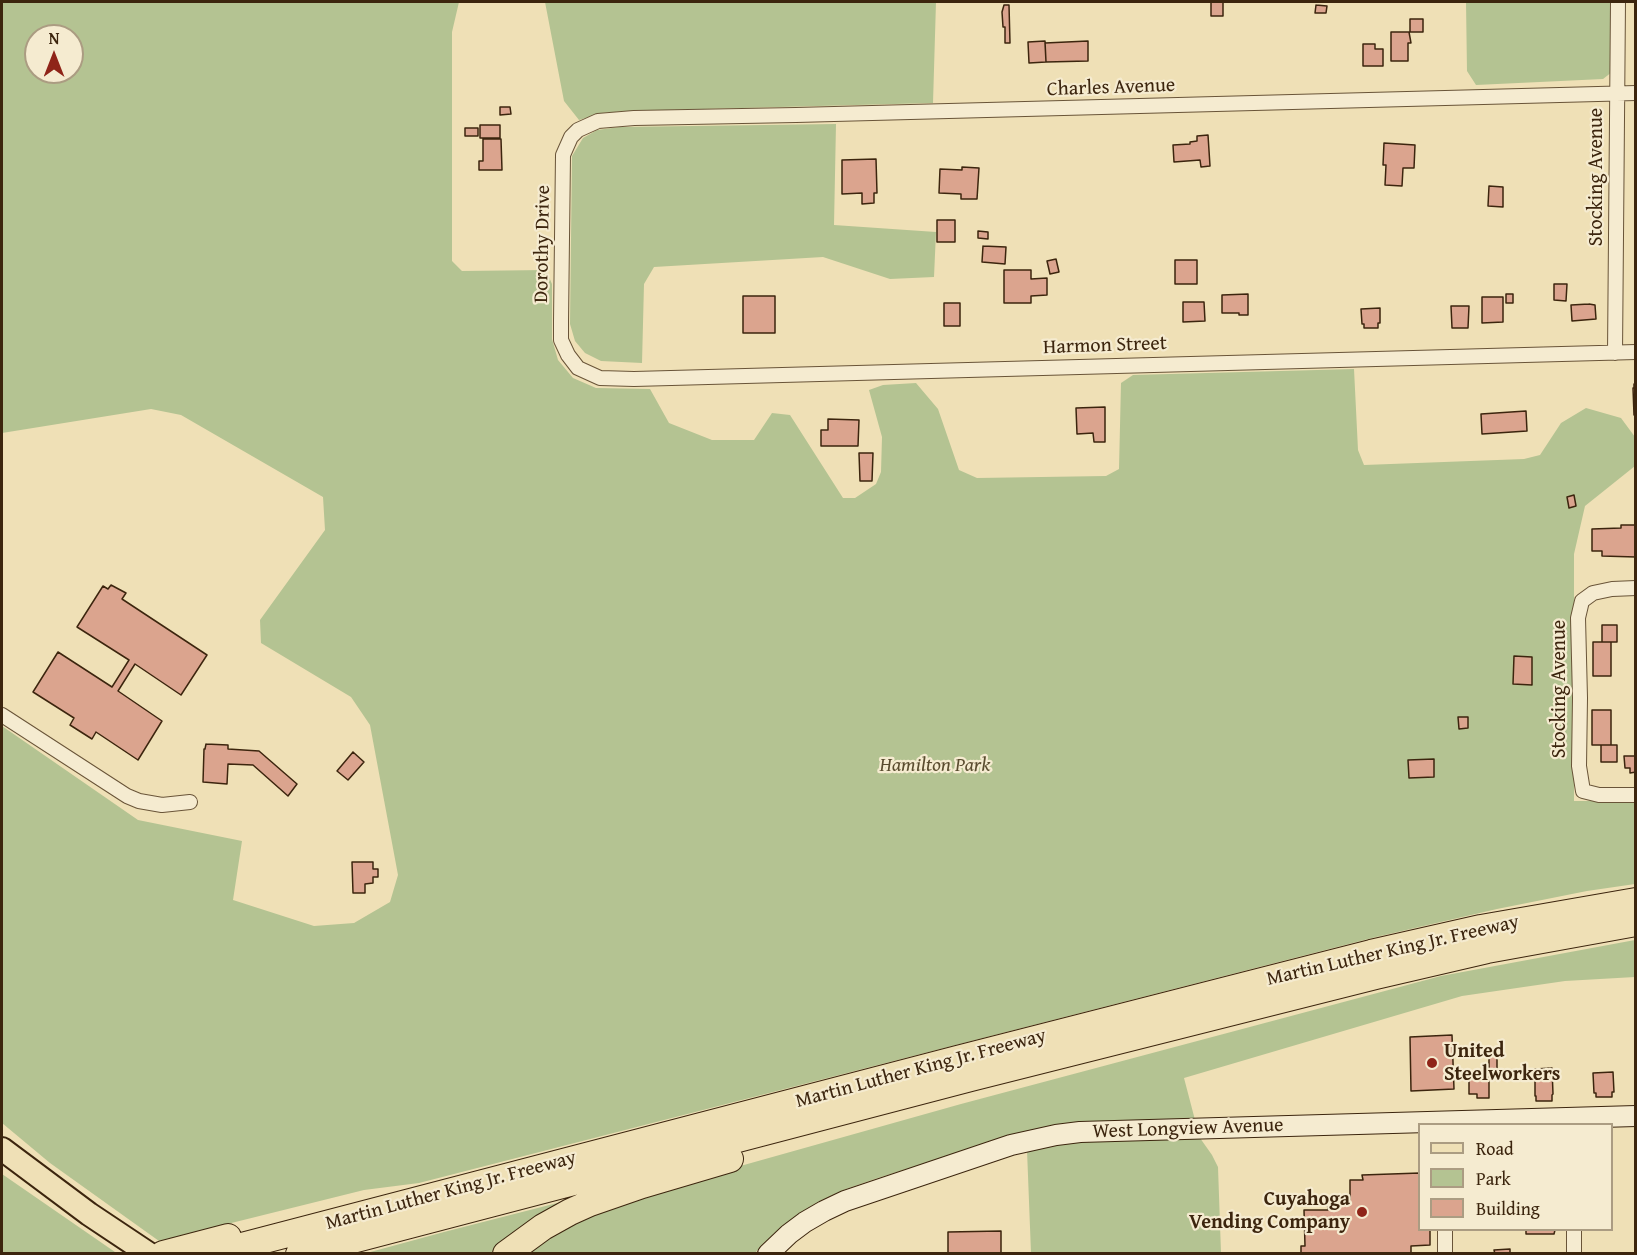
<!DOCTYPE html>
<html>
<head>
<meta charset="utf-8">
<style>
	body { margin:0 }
	#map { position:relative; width:1637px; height:1255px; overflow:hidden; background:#efe0b6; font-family:"Gentium Book Plus",serif }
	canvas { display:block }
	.frame { position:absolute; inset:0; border:3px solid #3c250e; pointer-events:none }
	.legend { position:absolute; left:1418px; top:1123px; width:195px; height:108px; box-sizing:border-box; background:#f5ebd0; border:2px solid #ab9c82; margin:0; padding:8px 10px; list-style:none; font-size:18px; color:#3c250e }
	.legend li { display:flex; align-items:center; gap:12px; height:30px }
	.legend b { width:30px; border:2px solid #ab9c82 }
	.north { position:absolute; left:24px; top:24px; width:60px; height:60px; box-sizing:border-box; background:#f5ebd0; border:2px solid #ab9c82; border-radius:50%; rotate:0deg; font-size:16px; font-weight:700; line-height:24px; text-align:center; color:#3c250e }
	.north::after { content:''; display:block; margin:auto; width:21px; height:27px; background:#8f2418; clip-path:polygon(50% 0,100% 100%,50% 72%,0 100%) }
</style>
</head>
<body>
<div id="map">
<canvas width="1637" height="1255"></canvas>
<div class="frame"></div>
<ul class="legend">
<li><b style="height:8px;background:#efe0b6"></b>Road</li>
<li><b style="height:16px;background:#b4c392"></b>Park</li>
<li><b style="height:16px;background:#dba48e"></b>Building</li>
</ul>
<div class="north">N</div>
</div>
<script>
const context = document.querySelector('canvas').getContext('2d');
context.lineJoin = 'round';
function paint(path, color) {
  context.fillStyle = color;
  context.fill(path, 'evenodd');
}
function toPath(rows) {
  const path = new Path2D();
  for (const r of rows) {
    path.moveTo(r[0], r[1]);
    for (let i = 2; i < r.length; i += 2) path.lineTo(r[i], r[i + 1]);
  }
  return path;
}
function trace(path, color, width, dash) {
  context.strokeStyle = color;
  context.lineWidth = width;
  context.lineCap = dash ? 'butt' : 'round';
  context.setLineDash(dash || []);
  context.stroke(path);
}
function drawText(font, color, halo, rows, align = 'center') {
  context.font = font + ' "Gentium Book Plus",serif';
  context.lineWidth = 4.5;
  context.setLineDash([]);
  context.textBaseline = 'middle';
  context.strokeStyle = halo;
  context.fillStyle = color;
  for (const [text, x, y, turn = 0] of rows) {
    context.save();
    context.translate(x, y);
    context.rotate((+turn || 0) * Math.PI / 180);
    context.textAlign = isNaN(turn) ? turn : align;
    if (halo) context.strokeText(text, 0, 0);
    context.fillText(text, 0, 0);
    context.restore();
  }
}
const green = toPath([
	[2,2,459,2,452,32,452,261,462,271,546,270,552,284,552,339,558,360,573,378,596,388,650,389,669,423,712,440,754,440,772,413,790,415,843,498,855,498,876,484,881,472,882,437,869,390,883,385,916,383,938,409,959,470,977,478,1106,476,1119,469,1121,383,1133,375,1354,369,1358,450,1364,465,1524,459,1540,455,1561,423,1586,408,1621,418,1635,437,1635,466,1585,506,1574,554,1574,801,1635,801,1635,884,1587,891,1497,909,1376,937,419,1183,364,1190,159,1241,50,1163,2,1123,2,726,138,820,242,841,233,900,314,926,354,923,390,902,398,875,370,725,351,697,261,643,260,620,325,530,323,497,181,415,151,409,2,433],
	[36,36,72,36,72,72,36,72],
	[545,2,936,2,933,103,628,111,602,113,579,120,564,101],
	[1466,2,1612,2,1612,72,1603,79,1476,85,1467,71],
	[836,124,834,225,936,232,934,277,890,279,823,257,654,267,644,284,642,363,601,361,585,353,575,341,570,324,572,156,583,138,597,130,620,127],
	[1635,940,1635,977,1565,981,1462,996,1184,1078,1195,1120,1011,1136,878,1178,846,1189,818,1202,788,1222,762,1245,755,1253,523,1254,580,1218,687,1181,961,1104,1441,976],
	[1200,1138,1212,1155,1218,1167,1221,1253,1031,1253,1027,1150,1074,1142],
	[2,1173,2,1174,115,1252,109,1254,2,1253],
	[565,1201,490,1253,363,1254,444,1232]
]);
const building = toPath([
	[1211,2,1223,2,1223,16,1211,16,1211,2],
	[1004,5,1009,5,1010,43,1005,43,1005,27,1003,27,1002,12,1004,5],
	[1316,5,1327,6,1326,13,1315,13,1316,5],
	[1410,19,1423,19,1423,32,1410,32,1410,19],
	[1391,32,1409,32,1411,43,1408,43,1408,61,1391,61,1391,32],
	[1045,41,1046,62,1029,63,1028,42,1045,41],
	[1088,41,1088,61,1046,62,1045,43,1088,41],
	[1363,44,1375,44,1375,49,1383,49,1383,66,1363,66,1363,44],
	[500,107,510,107,511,114,500,115,500,107],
	[480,125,500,125,500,138,480,138,480,125],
	[465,128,478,128,478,136,465,136,465,128],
	[1208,135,1210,166,1201,167,1200,160,1174,162,1173,145,1190,144,1190,142,1197,141,1197,136,1208,135],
	[483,139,501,139,502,170,479,170,479,161,483,161,483,139],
	[1384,143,1415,145,1414,168,1403,168,1402,186,1385,185,1386,165,1383,165,1384,143],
	[876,159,877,193,874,193,874,203,862,204,862,193,842,194,842,160,876,159],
	[962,167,979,168,977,199,961,199,961,194,939,193,940,169,962,170,962,167],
	[1489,186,1503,187,1503,207,1488,206,1489,186],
	[937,220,955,220,955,242,937,242,937,220],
	[978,231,988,232,988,239,978,238,978,231],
	[983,246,1006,247,1005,264,982,262,983,246],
	[1056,259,1059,272,1050,274,1047,261,1056,259],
	[1175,260,1197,260,1197,284,1175,284,1175,260],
	[1004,270,1031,270,1031,279,1047,278,1047,295,1031,296,1031,303,1004,303,1004,270],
	[1554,284,1567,284,1566,301,1554,300,1554,284],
	[1248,294,1248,315,1239,315,1239,313,1222,313,1222,295,1248,294],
	[1506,294,1513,294,1513,303,1506,303,1506,294],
	[743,296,775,296,775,333,743,333,743,296],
	[1482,297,1503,297,1503,322,1482,323,1482,297],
	[1183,302,1204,302,1205,321,1183,322,1183,302],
	[944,303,960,303,960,326,944,326,944,303],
	[1589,304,1595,305,1596,319,1572,321,1571,305,1589,304],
	[1451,306,1469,306,1468,328,1452,328,1451,306],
	[1380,308,1380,323,1378,323,1378,328,1364,328,1364,324,1362,324,1361,309,1380,308],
	[1634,384,1636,384,1634,415,1633,388,1634,388,1634,384],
	[1105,407,1105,442,1094,442,1093,433,1077,434,1076,408,1105,407],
	[1526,411,1527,431,1482,434,1481,414,1526,411],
	[828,419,859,420,858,446,821,446,821,430,828,430,828,419],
	[859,453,873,453,872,481,860,481,859,453],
	[1574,495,1576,506,1569,508,1567,497,1574,495],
	[1621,525,1636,525,1636,557,1602,556,1602,551,1592,551,1592,529,1621,528,1621,525],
	[111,585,126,593,122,599,207,655,181,695,135,664,118,691,162,721,138,760,96,732,92,739,70,725,74,718,33,692,58,652,112,687,129,660,77,627,103,586,108,589,111,585],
	[1602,625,1617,625,1617,642,1602,642,1602,625],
	[1593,642,1611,642,1611,676,1593,676,1593,642],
	[1514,656,1532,657,1532,685,1513,684,1514,656],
	[1592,710,1611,710,1611,745,1592,745,1592,710],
	[1458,717,1468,717,1468,728,1459,729,1458,717],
	[206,744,228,745,228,749,259,751,297,784,288,796,253,765,228,764,227,784,203,782,204,749,205,749,206,744],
	[1601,745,1617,745,1617,762,1601,762,1601,745],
	[353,752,364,762,348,780,337,771,353,752],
	[1624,756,1636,756,1636,772,1630,773,1630,768,1625,768,1624,756],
	[1434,759,1434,777,1409,778,1408,760,1434,759],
	[352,862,373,862,373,869,378,869,378,877,373,877,373,883,365,884,365,893,353,893,352,862],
	[1452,1035,1454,1089,1411,1091,1410,1037,1452,1035],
	[1489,1055,1497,1055,1497,1071,1489,1071,1489,1055],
	[1552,1068,1553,1094,1552,1095,1552,1101,1536,1101,1536,1096,1535,1096,1535,1069,1552,1068],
	[1613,1072,1614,1092,1612,1092,1612,1097,1596,1097,1596,1093,1594,1093,1593,1073,1613,1072],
	[1474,1074,1489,1074,1489,1098,1477,1098,1477,1094,1469,1094,1469,1079,1474,1079,1474,1074],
	[1420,1173,1420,1230,1430,1230,1430,1245,1411,1246,1411,1254,1301,1254,1301,1246,1305,1246,1304,1210,1328,1210,1327,1201,1350,1200,1350,1180,1363,1180,1362,1175,1420,1173],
	[1526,1230,1555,1230,1554,1234,1526,1234,1526,1230],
	[1001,1231,1001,1254,948,1254,948,1232,1001,1231],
	[1510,1249,1510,1254,1495,1254,1494,1250,1510,1249]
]);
const street = toPath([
	[1636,93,796,115,634,118,598,121,578,130,571,137,563,155,561,321,561,340,568,355,578,368,600,378,634,379,1636,352],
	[1615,353,1618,2],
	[1636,588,1612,589,1593,593,1582,601,1578,618,1580,698,1579,766,1583,791,1599,795,1636,795],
	[2,715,127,796,139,801,162,805,190,802],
	[1445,1230,1445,1254],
	[1574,1230,1574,1254]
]);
const secondary = toPath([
	[768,1254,789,1234,805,1222,824,1211,845,1201,1011,1145,1056,1135,1080,1132,1636,1116]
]);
const primary = toPath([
	[2,1149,89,1214,149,1254]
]);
const highway = toPath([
	[163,1254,228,1237],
	[211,1254,957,1059,1371,953,1481,928,1636,901],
	[299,1254,971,1078,1376,976,1487,950,1636,923],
	[506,1254,543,1227,570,1212,590,1203,642,1185,730,1159]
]);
const markers = [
	[1432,1063,6,"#8f2418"],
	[1362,1212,6,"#8f2418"]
];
const streetNames = [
	["Charles Avenue",1111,88,-2],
	["Stocking Avenue",1597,177,-90],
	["Dorothy Drive",543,244,-89],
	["Harmon Street",1105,346,-2],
	["Stocking Avenue",1560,689,-90],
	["Martin Luther King Jr. Freeway",1393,951,-13],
	["Martin Luther King Jr. Freeway",921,1069,-15],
	["West Longview Avenue",1188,1129,-2],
	["Martin Luther King Jr. Freeway",451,1191,-15]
];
const parkNames = [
	["Hamilton Park",935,766]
];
const poiNames = [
	["United",1444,1052],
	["Steelworkers",1444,1075],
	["Cuyahoga",1350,1200,"right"],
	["Vending Company",1350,1223,"right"]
];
paint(green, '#b4c392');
paint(building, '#dba48e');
trace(building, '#3c250e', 1.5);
trace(street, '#695438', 16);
trace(secondary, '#3c250e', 22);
trace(primary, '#3c250e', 26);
trace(highway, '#3c250e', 28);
trace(street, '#f5ebd0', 14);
trace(secondary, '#f5ebd0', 20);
trace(primary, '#efe0b6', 22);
trace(highway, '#efe0b6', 26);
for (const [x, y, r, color] of markers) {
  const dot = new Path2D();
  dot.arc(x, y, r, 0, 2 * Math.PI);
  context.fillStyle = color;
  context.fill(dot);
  trace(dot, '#f5ebd0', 2);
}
drawText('20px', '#3c250e', '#f5ebd0', streetNames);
drawText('italic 20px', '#5a4c2f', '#f5ebd0', parkNames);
drawText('bold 20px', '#3c250e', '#f5ebd0', poiNames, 'left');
</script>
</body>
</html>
